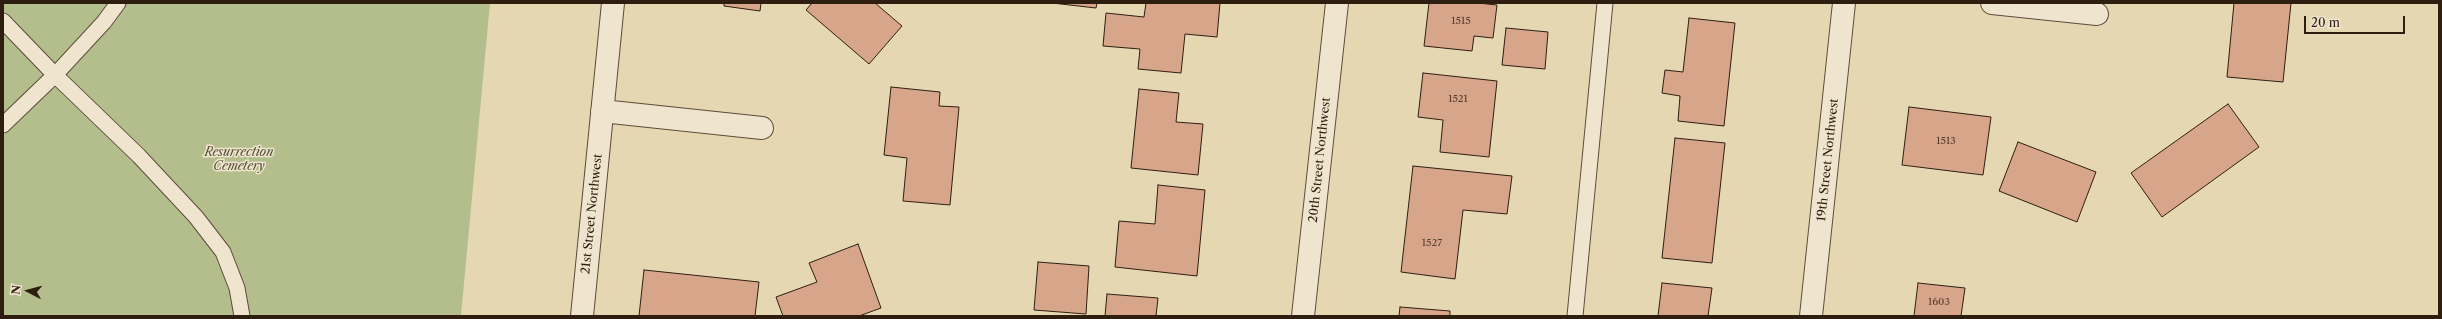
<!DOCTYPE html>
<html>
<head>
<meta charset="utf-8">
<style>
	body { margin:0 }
	#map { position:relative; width:2442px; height:319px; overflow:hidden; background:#e6d7b3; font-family:"Libre Caslon Text",serif }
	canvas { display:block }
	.frame { position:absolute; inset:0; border:4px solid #2e1e10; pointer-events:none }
	.north { position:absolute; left:8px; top:271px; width:40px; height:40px; -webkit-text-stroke:3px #efe5ce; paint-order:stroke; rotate:276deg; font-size:11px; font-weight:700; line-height:16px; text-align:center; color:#2e1e10 }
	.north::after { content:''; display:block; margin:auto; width:14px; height:18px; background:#2e1e10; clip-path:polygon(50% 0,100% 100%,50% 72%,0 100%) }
	.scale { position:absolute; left:2304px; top:16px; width:101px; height:18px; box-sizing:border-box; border:2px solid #2e1e10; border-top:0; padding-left:5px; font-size:12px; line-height:14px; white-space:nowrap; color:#2e1e10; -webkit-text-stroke:3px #efe5ce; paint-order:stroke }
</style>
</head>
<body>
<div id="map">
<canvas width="2442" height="319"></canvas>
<div class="frame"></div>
<div class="north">N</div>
<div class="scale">20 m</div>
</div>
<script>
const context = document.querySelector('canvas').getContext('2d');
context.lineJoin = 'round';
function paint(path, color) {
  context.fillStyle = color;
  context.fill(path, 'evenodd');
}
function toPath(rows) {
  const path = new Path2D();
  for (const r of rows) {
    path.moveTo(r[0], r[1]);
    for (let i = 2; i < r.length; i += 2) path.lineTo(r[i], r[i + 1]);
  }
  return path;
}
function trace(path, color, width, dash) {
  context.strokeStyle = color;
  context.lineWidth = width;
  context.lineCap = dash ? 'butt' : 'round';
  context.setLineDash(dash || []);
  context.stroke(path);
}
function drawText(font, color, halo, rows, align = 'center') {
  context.font = font + ' "Libre Caslon Text",serif';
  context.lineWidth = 3;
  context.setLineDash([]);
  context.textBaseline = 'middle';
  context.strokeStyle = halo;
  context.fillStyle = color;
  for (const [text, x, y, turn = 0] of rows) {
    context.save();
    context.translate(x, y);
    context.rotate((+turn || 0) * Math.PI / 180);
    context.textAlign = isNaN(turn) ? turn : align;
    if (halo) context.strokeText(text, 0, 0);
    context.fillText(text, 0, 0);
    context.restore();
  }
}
const green = toPath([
	[3,3,490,3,461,316,3,316]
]);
const building = toPath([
	[724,3,761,3,760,11,724,6,724,3],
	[812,3,875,3,902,26,869,64,806,10,812,3],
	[1052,3,1097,3,1096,8,1052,3],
	[1146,3,1220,3,1217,37,1185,34,1181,73,1138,69,1140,49,1103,46,1106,13,1144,17,1146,3],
	[1429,3,1478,3,1497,5,1493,38,1474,36,1472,51,1424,46,1429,3],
	[2234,3,2291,3,2283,82,2227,77,2234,3],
	[1689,18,1735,23,1724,126,1678,121,1680,96,1662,93,1665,70,1683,72,1689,18],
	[1506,28,1548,32,1545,69,1502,65,1506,28],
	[1423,73,1497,81,1489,157,1440,152,1443,120,1418,117,1423,73],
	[891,87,940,92,939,106,959,107,950,205,903,201,907,158,884,155,891,87],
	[1139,89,1179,93,1176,122,1203,124,1198,175,1131,168,1139,89],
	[2228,104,2259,147,2162,217,2131,173,2228,104],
	[1909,107,1991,117,1983,175,1902,165,1909,107],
	[1675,138,1725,143,1712,263,1662,258,1675,138],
	[2018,142,2096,172,2077,222,1999,191,2018,142],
	[1413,166,1512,176,1507,214,1463,210,1455,279,1401,272,1413,166],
	[1158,185,1205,190,1197,276,1115,267,1119,221,1155,224,1158,185],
	[858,244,881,308,859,316,783,316,776,297,817,282,809,263,858,244],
	[1038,262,1089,266,1086,314,1034,310,1038,262],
	[644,270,759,282,755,316,639,316,644,270],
	[1662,283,1712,288,1708,316,1658,316,1662,283],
	[1918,283,1965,288,1961,316,1914,316,1918,283],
	[1107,294,1158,298,1156,316,1105,316,1107,294],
	[1400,307,1450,311,1450,316,1399,316,1400,307]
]);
const lane = toPath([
	[3,21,55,75,139,156,196,217,223,252,237,288,242,316],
	[3,125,55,75,104,22,118,3],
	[1575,316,1605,3]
]);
const street = toPath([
	[1992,3,2097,14],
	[602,111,762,128],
	[582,316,613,3],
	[1303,316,1337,3],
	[1811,316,1844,3]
]);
const numberNames = [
	["1515",1461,21],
	["1521",1458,99],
	["1513",1946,141],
	["1527",1432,243],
	["1603",1939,302]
];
const parkNames = [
	["Resurrection",239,153],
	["Cemetery",239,167]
];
const streetNames = [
	["20th Street Northwest",1320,160,-84],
	["19th Street Northwest",1828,160,-84],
	["21st Street Northwest",592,214,-84]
];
paint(green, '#b4be8d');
paint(building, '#d7a58a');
trace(building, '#2e1e10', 1);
trace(lane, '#5c4c39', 17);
trace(street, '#5c4c39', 24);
trace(lane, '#efe5ce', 15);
trace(street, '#efe5ce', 22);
drawText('10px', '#58402e', null, numberNames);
drawText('italic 12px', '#564e36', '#efe5ce', parkNames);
drawText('12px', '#2e1e10', '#efe5ce', streetNames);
</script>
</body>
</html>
